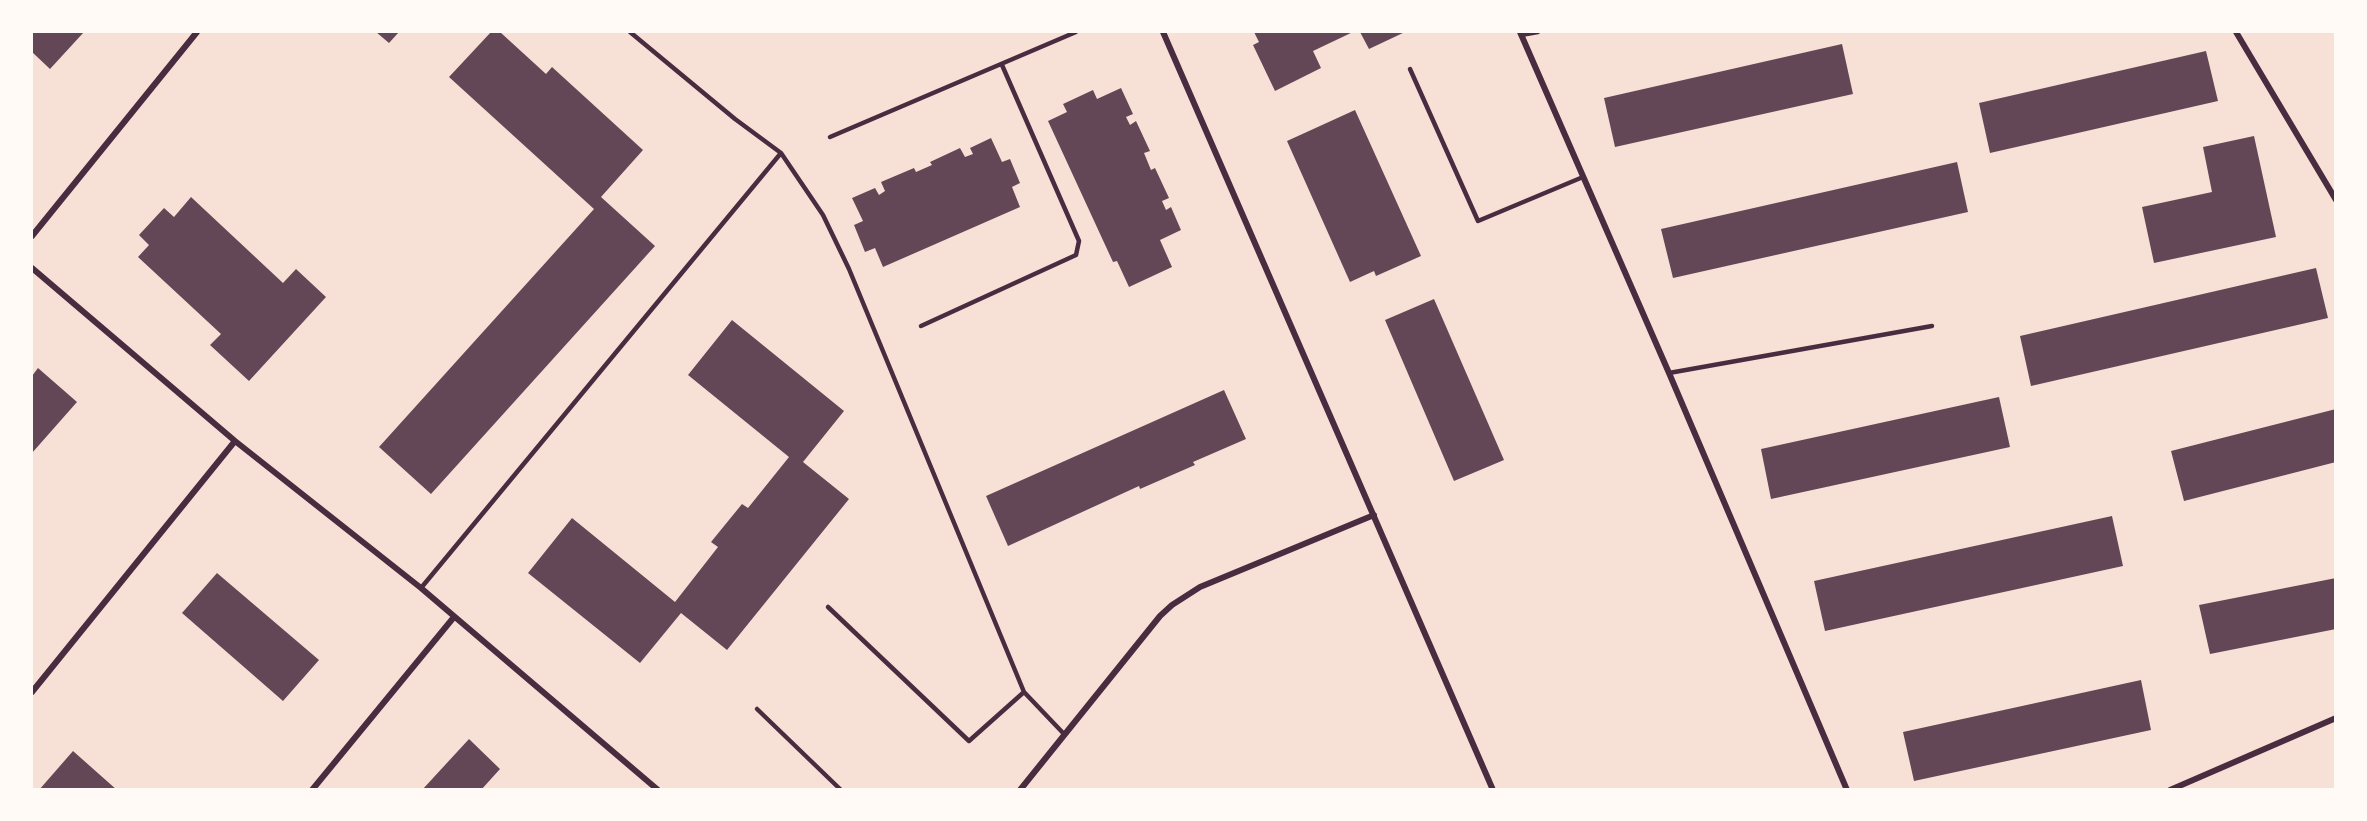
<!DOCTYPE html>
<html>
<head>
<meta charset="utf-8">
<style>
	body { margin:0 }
	#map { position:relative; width:2367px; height:821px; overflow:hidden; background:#f7e1d7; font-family:Rubik,sans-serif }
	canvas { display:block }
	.frame { position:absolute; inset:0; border:33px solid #fffaf5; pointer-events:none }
</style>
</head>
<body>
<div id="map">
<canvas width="2367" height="821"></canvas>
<div class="frame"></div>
</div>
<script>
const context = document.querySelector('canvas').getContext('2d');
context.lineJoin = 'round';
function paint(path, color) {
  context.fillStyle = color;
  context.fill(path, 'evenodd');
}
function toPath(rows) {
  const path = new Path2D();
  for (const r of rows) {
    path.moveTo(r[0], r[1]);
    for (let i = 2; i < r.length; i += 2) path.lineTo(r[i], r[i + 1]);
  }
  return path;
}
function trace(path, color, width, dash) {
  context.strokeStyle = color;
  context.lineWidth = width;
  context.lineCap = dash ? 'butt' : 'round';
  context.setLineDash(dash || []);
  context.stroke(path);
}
const building = toPath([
	[32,32,84,32,50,69,32,52],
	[376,32,399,32,389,43],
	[491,32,500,32,546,74,552,67,643,150,601,197,655,246,431,494,379,447,594,209,449,77],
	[1254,32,1353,32,1313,51,1321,68,1275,91,1253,45,1259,42],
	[1360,32,1405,32,1369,49],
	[1842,44,1853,94,1615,147,1604,98],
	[2206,51,2218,101,1990,153,1979,103],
	[1121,88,1133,114,1126,117,1130,125,1136,121,1150,151,1144,153,1151,170,1155,168,1169,198,1162,201,1166,210,1171,207,1181,230,1160,240,1172,267,1129,287,1117,261,1113,262,1048,121,1067,112,1063,104,1093,90,1097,99],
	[1355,110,1421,256,1376,276,1374,271,1350,282,1287,141],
	[2254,136,2276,237,2154,263,2142,207,2212,192,2203,147],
	[991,138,1002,162,1010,159,1020,183,1012,187,1020,207,883,267,875,248,865,252,854,225,863,221,852,198,875,188,879,195,885,191,881,182,914,168,916,172,932,165,930,162,960,148,965,157,973,154,970,148],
	[1957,162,1968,212,1673,278,1661,229],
	[191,197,283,283,296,269,326,297,249,381,210,345,221,334,138,257,149,245,139,235,164,208,174,217],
	[2316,268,2328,318,2031,386,2020,336],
	[1434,299,1504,460,1454,481,1385,320],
	[732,320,844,411,803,462,849,499,727,650,681,613,640,663,528,573,572,518,675,602,718,547,711,542,742,504,748,508,789,457,688,375],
	[38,368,77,402,32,453,32,376],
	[1224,390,1246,439,1193,462,1195,465,1140,489,1139,486,1008,546,986,496],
	[1999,397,2010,447,1771,499,1761,449],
	[2336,409,2336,462,2184,501,2171,451],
	[2112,516,2123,566,1825,631,1814,581],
	[217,573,319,660,283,701,182,613],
	[2336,578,2336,629,2210,654,2199,605],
	[2141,680,2151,730,1914,781,1903,732],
	[469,739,500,769,481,790,422,790],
	[73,751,117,790,39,790]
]);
const service = toPath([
	[630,32,735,119,781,153,823,215,849,269,1024,692,1064,734],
	[1521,35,1538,32],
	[1410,69,1478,221,1583,177],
	[830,137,1076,32],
	[921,326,1076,255,1079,241,1002,65],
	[1669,373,1932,326],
	[421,588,781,153],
	[828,607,969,741,1024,692],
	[757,709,841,790]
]);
const minor = toPath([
	[1163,32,1493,790],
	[1520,32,1669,373,1847,790],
	[2236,32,2336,200],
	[32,236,197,32],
	[32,268,235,441,421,588,658,790],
	[32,692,235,441],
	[312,790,454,617],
	[1020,790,1160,616,1172,605,1200,587,1374,515],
	[2170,790,2336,718]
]);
paint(building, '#644757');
trace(service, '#4a2c40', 4.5);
trace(minor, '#4a2c40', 6);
</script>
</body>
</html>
